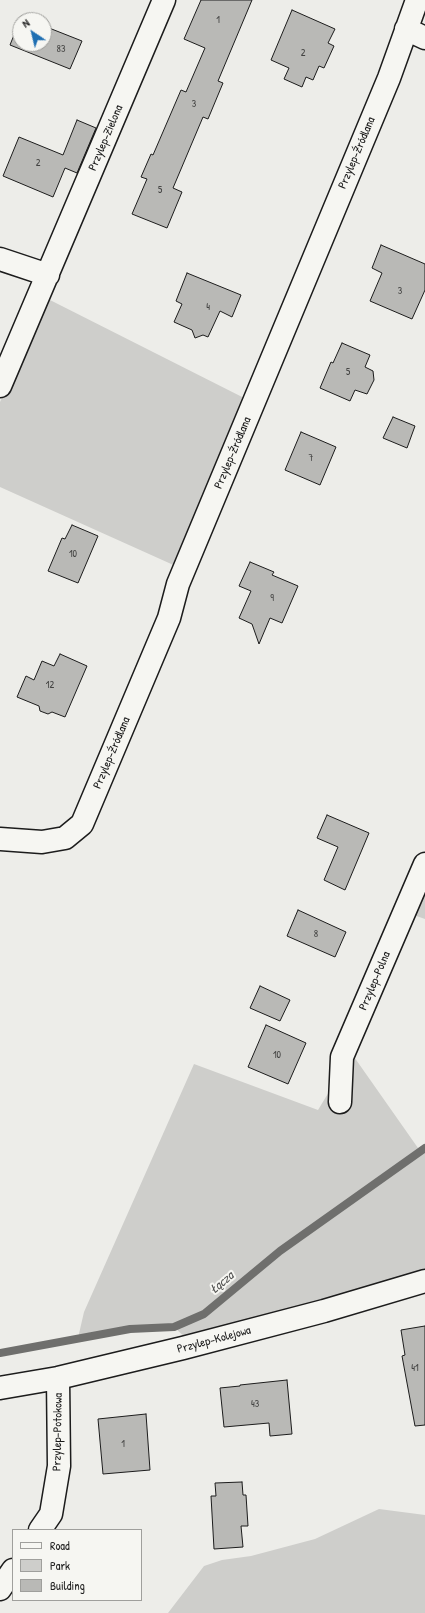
<!DOCTYPE html>
<html>
<head>
<meta charset="utf-8">
<style>
	body { margin:0 }
	#map { position:relative; width:425px; height:1613px; overflow:hidden; background:#edede9; font-family:"Patrick Hand",sans-serif }
	canvas { display:block }
	.legend { position:absolute; left:12px; top:1529px; width:130px; height:72px; box-sizing:border-box; background:#f6f6f2; border:1px solid #9f9f9c; margin:0; padding:5px 7px; list-style:none; font-size:12px; color:#1c1c1c }
	.legend li { display:flex; align-items:center; gap:8px; height:20px }
	.legend b { width:20px; border:1px solid #9f9f9c }
	.north { position:absolute; left:12px; top:12px; width:40px; height:40px; box-sizing:border-box; background:#f6f6f2; border:1px solid #9f9f9c; border-radius:50%; rotate:325deg; font-size:11px; font-weight:700; line-height:16px; text-align:center; color:#1c1c1c }
	.north::after { content:''; display:block; margin:auto; width:14px; height:18px; background:#1f6fb2; clip-path:polygon(50% 0,100% 100%,50% 72%,0 100%) }
</style>
</head>
<body>
<div id="map">
<canvas width="425" height="1613"></canvas>
<ul class="legend">
<li><b style="height:5px;background:#f6f6f2"></b>Road</li>
<li><b style="height:11px;background:#cececb"></b>Park</li>
<li><b style="height:11px;background:#b9b9b6"></b>Building</li>
</ul>
<div class="north">N</div>
</div>
<script>
const context = document.querySelector('canvas').getContext('2d');
context.lineJoin = 'round';
function paint(path, color) {
  context.fillStyle = color;
  context.fill(path, 'evenodd');
}
function toPath(rows) {
  const path = new Path2D();
  for (const r of rows) {
    path.moveTo(r[0], r[1]);
    for (let i = 2; i < r.length; i += 2) path.lineTo(r[i], r[i + 1]);
  }
  return path;
}
function trace(path, color, width, dash) {
  context.strokeStyle = color;
  context.lineWidth = width;
  context.lineCap = dash ? 'butt' : 'round';
  context.setLineDash(dash || []);
  context.stroke(path);
}
function drawText(font, color, halo, rows, align = 'center') {
  context.font = font + ' "Patrick Hand",sans-serif';
  context.lineWidth = 4;
  context.setLineDash([]);
  context.textBaseline = 'middle';
  context.strokeStyle = halo;
  context.fillStyle = color;
  for (const [text, x, y, turn = 0] of rows) {
    context.save();
    context.translate(x, y);
    context.rotate((+turn || 0) * Math.PI / 180);
    context.textAlign = isNaN(turn) ? turn : align;
    if (halo) context.strokeText(text, 0, 0);
    context.fillText(text, 0, 0);
    context.restore();
  }
}
const green = toPath([
	[48,299,258,405,189,572,0,487,0,402],
	[425,863,425,919,405,912],
	[352,1054,418,1148,425,1144,425,1276,189,1341,174,1327,78,1338,84,1312,194,1064,318,1110],
	[416,1150,405,1162,236,1282],
	[379,1509,425,1515,425,1613,168,1613,204,1566,222,1560,251,1556,315,1539]
]);
const stream = toPath([
	[0,1353,130,1329,174,1327,204,1314,280,1251,425,1148]
]);
const building = toPath([
	[201,0,252,0,218,81,223,83,208,119,203,117,173,188,182,192,167,228,132,214,147,179,141,177,151,154,153,155,181,90,186,92,205,48,184,39,201,0],
	[292,10,335,29,328,43,334,46,324,68,319,66,313,80,306,77,302,87,284,79,289,68,271,60,292,10],
	[20,20,20,44,44,44,44,26,82,41,70,69,10,45,20,20],
	[77,120,96,128,77,173,65,168,53,197,3,176,19,137,63,155,77,120],
	[381,245,425,264,425,290,412,319,370,301,382,273,372,268,381,245],
	[187,273,241,295,232,317,220,311,208,337,203,335,195,338,192,330,174,322,182,304,176,301,187,273],
	[342,343,370,355,365,367,373,371,374,380,367,394,355,390,350,401,320,388,331,362,333,363,342,343],
	[393,417,415,426,407,448,383,438,393,417],
	[301,432,336,447,320,485,285,470,301,432],
	[72,525,98,536,78,583,48,571,62,538,65,539,72,525],
	[250,562,274,572,272,575,298,586,282,623,270,618,259,644,252,624,239,618,251,591,239,586,250,562],
	[60,654,87,666,65,717,52,712,48,714,40,711,39,706,17,697,26,676,34,680,42,661,54,666,60,654],
	[327,815,369,833,345,890,324,880,338,847,317,838,327,815],
	[298,910,346,932,335,957,287,936,298,910],
	[260,986,290,1000,280,1021,250,1008,260,986],
	[266,1025,306,1043,288,1084,248,1067,266,1025],
	[425,1326,425,1425,415,1426,402,1356,405,1355,401,1330,425,1326],
	[287,1380,292,1434,270,1436,269,1423,224,1427,220,1388,240,1386,240,1385,287,1380],
	[146,1414,150,1470,103,1474,98,1419,146,1414],
	[242,1482,243,1495,246,1495,248,1526,241,1526,243,1547,214,1549,211,1496,216,1496,215,1483,242,1482]
]);
const minor = toPath([
	[406,29,425,38],
	[0,259,48,275],
	[0,386,164,0],
	[0,839,42,842,65,838,82,824,169,618,178,584,389,78,417,0],
	[340,1102,342,1057,425,864],
	[0,1388,58,1378,183,1348,324,1311,425,1281],
	[40,1530,51,1514,59,1466,58,1378],
	[0,1589,13,1570]
]);
const numberNames = [
	["1",218,20],
	["83",61,49],
	["2",303,53],
	["3",194,104],
	["2",38,163],
	["5",160,190],
	["3",400,291],
	["4",208,307],
	["5",348,372],
	["7",311,458],
	["10",73,554],
	["9",272,598],
	["12",50,685],
	["8",316,934],
	["10",277,1055],
	["41",415,1368],
	["43",255,1404],
	["1",123,1444]
];
const streetNames = [
	["Przylep-Zielona",106,138,-67],
	["Przylep-Źródlana",357,153,-67],
	["Przylep-Źródlana",233,453,-67],
	["Przylep-Źródlana",112,753,-67],
	["Przylep-Polna",375,981,-67],
	["Przylep-Kolejowa",214,1340,-15],
	["Przylep-Potokowa",58,1432,-89]
];
const waterNames = [
	["Łącza",222,1283,-40]
];
paint(green, '#cececb');
trace(stream, '#6f6f6d', 8);
paint(building, '#b9b9b6');
trace(building, '#1c1c1c', 1);
trace(minor, '#1c1c1c', 25);
trace(minor, '#f6f6f2', 22);
drawText('10px', '#434342', null, numberNames);
drawText('12px', '#1c1c1c', '#f6f6f2', streetNames);
drawText('italic 13px', '#535352', '#f6f6f2', waterNames);
</script>
</body>
</html>
